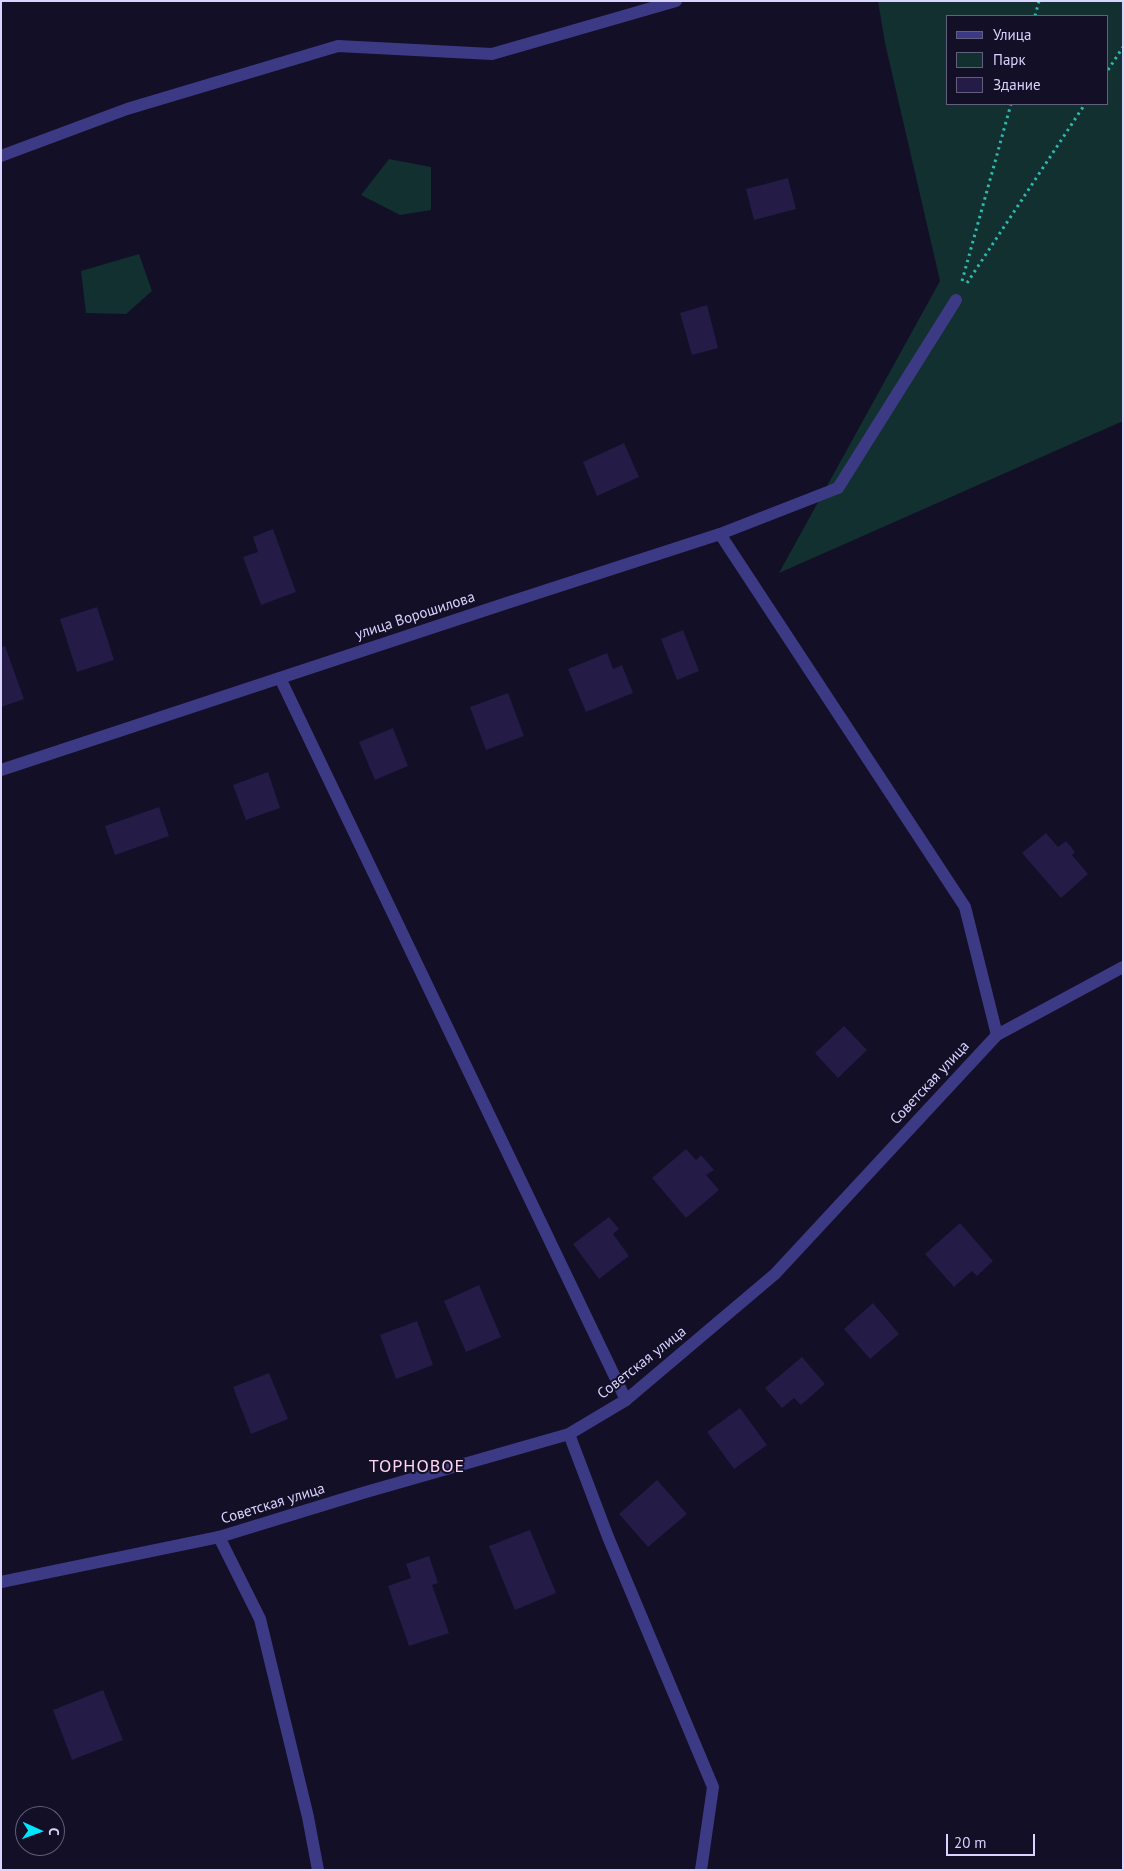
<!DOCTYPE html>
<html>
<head>
<meta charset="utf-8">
<style>
	body { margin:0 }
	#map { position:relative; width:1124px; height:1871px; overflow:hidden; background:#130f26; font-family:"PT Sans",sans-serif }
	canvas { display:block }
	.frame { position:absolute; inset:0; border:2px solid #d9d4ff; pointer-events:none }
	.legend { position:absolute; left:946px; top:15px; width:162px; height:90px; box-sizing:border-box; background:#130f26; border:1px solid #625e7d; margin:0; padding:6px 9px; list-style:none; font-size:15px; color:#d9d4ff }
	.legend li { display:flex; align-items:center; gap:10px; height:25px }
	.legend b { width:25px; border:1px solid #625e7d }
	.north { position:absolute; left:15px; top:1806px; width:50px; height:50px; box-sizing:border-box; background:#130f26; border:1px solid #625e7d; border-radius:50%; rotate:92deg; font-size:14px; font-weight:700; line-height:20px; text-align:center; color:#d9d4ff }
	.north::after { content:''; display:block; margin:auto; width:18px; height:22px; background:#00e5ff; clip-path:polygon(50% 0,100% 100%,50% 72%,0 100%) }
	.scale { position:absolute; left:946px; top:1834px; width:89px; height:22px; box-sizing:border-box; border:2px solid #d9d4ff; border-top:0; padding-left:6px; font-size:15px; line-height:18px; white-space:nowrap; color:#d9d4ff; -webkit-text-stroke:4px #130f26; paint-order:stroke }
</style>
</head>
<body>
<div id="map">
<canvas width="1124" height="1871"></canvas>
<div class="frame"></div>
<ul class="legend">
<li><b style="height:6px;background:#3d3a85"></b>Улица</li>
<li><b style="height:14px;background:#12302f"></b>Парк</li>
<li><b style="height:14px;background:#241b47"></b>Здание</li>
</ul>
<div class="north">С</div>
<div class="scale">20 m</div>
</div>
<script>
const context = document.querySelector('canvas').getContext('2d');
context.lineJoin = 'round';
function paint(path, color) {
  context.fillStyle = color;
  context.fill(path, 'evenodd');
}
function toPath(rows) {
  const path = new Path2D();
  for (const r of rows) {
    path.moveTo(r[0], r[1]);
    for (let i = 2; i < r.length; i += 2) path.lineTo(r[i], r[i + 1]);
  }
  return path;
}
function trace(path, color, width, dash) {
  context.strokeStyle = color;
  context.lineWidth = width;
  context.lineCap = dash ? 'butt' : 'round';
  context.setLineDash(dash || []);
  context.stroke(path);
}
function drawText(font, color, halo, rows, align = 'center') {
  context.font = font + ' "PT Sans",sans-serif';
  context.lineWidth = 4;
  context.setLineDash([]);
  context.textBaseline = 'middle';
  context.strokeStyle = halo;
  context.fillStyle = color;
  for (const [text, x, y, turn = 0] of rows) {
    context.save();
    context.translate(x, y);
    context.rotate((+turn || 0) * Math.PI / 180);
    context.textAlign = isNaN(turn) ? turn : align;
    if (halo) context.strokeText(text, 0, 0);
    context.fillText(text, 0, 0);
    context.restore();
  }
}
const green = toPath([
	[878,1,1123,1,1123,421,779,573,940,281,885,43],
	[948,16,1108,16,1108,104,948,104],
	[389,159,431,167,431,210,400,215,361,195],
	[139,254,152,291,126,314,86,313,81,271]
]);
const building = toPath([
	[788,178,796,209,754,220,746,189],
	[707,305,718,348,692,355,680,313],
	[624,443,639,477,597,496,583,462],
	[273,529,296,592,261,605,243,557,258,552,253,537],
	[97,607,114,660,77,672,60,619],
	[683,630,699,671,677,680,661,639],
	[5,646,24,699,1,707,1,647],
	[607,653,613,669,622,665,633,693,586,712,568,669],
	[508,693,524,736,486,750,470,707],
	[393,728,408,766,375,780,359,742],
	[268,772,280,808,246,820,233,785],
	[159,807,169,836,115,855,105,826],
	[1046,833,1058,847,1066,841,1075,852,1072,855,1088,874,1061,898,1022,853],
	[844,1026,867,1050,838,1078,815,1053],
	[686,1149,696,1160,701,1155,714,1170,706,1175,719,1190,686,1218,652,1178],
	[609,1217,619,1229,613,1234,629,1256,599,1279,573,1244],
	[960,1223,993,1261,977,1276,972,1271,954,1287,925,1254],
	[479,1285,501,1337,466,1352,444,1301],
	[873,1303,899,1334,870,1359,844,1329],
	[417,1321,433,1365,396,1379,380,1335],
	[802,1357,825,1384,801,1405,794,1398,782,1408,765,1388],
	[269,1373,288,1419,251,1434,233,1387],
	[740,1408,767,1445,734,1469,707,1432],
	[657,1480,687,1514,648,1547,619,1514],
	[530,1530,556,1593,515,1610,489,1546],
	[429,1556,438,1583,432,1585,449,1633,409,1646,388,1586,411,1578,406,1564],
	[103,1690,123,1740,72,1760,53,1710]
]);
const path = toPath([
	[1035,16,1039,1],
	[1108,70,1123,47],
	[962,281,1011,104],
	[967,283,1085,104]
]);
const service = toPath([
	[1,156,127,109,338,46,492,54,676,1],
	[838,488,956,300],
	[720,534,965,907,997,1035],
	[280,678,626,1400],
	[569,1434,608,1537,713,1787,701,1870],
	[219,1537,260,1619,308,1817,318,1870]
]);
const minor = toPath([
	[1,770,510,602,720,534,838,488],
	[1,1582,219,1537,366,1492,569,1434,626,1400,775,1274,997,1035,1123,967]
]);
const streetNames = [
	["улица Ворошилова",415,616,-18],
	["Советская улица",930,1083,-47],
	["Советская улица",642,1363,-38],
	["Советская улица",273,1504,-17]
];
const quarterNames = [
	["ТОРНОВОЕ",417,1467]
];
paint(green, '#12302f');
paint(building, '#241b47');
trace(path, '#2fb8b0', 3, [2.5, 4]);
trace(service, '#3d3a85', 12);
trace(minor, '#3d3a85', 12);
drawText('15px', '#d9d4ff', '#130f26', streetNames);
context.letterSpacing = '1px';
drawText('18px', '#ffd6f0', '#130f26', quarterNames);
context.letterSpacing = '0px';
</script>
</body>
</html>
